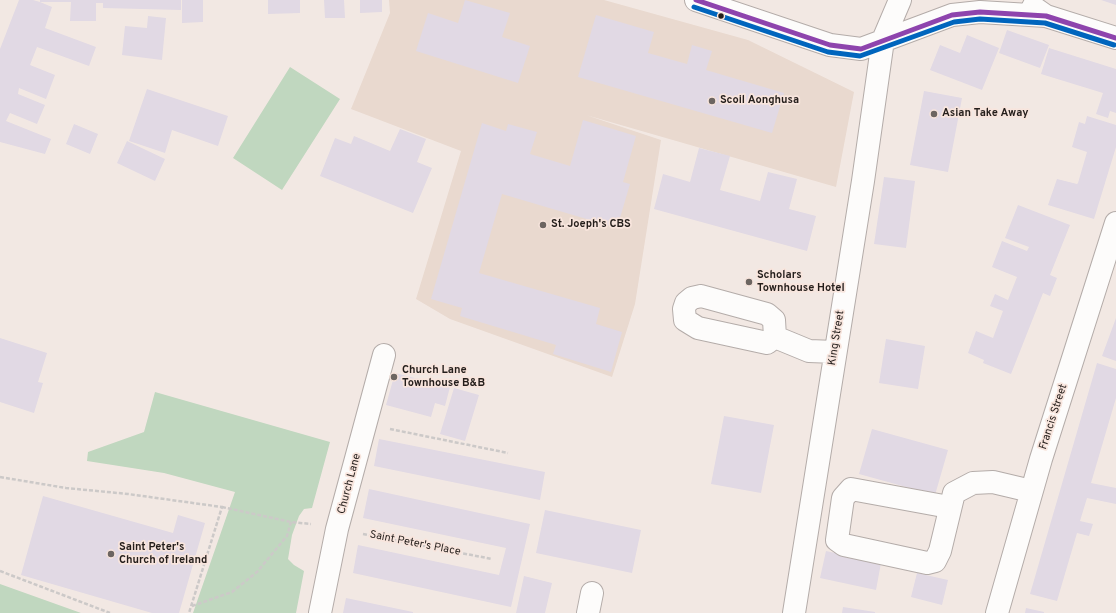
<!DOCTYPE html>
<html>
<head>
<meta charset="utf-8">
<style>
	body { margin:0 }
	canvas { display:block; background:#f2e8e3 }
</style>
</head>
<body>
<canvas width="1116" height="613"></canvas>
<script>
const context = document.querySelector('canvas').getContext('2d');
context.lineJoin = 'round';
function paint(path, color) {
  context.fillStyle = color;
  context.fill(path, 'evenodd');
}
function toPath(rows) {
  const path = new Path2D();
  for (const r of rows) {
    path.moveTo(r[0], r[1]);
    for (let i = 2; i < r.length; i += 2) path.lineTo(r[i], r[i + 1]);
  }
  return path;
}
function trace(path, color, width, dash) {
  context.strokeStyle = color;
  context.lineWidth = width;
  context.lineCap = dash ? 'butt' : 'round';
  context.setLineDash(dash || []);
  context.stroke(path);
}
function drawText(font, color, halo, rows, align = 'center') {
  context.font = font + ' Overpass,sans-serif';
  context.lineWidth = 3.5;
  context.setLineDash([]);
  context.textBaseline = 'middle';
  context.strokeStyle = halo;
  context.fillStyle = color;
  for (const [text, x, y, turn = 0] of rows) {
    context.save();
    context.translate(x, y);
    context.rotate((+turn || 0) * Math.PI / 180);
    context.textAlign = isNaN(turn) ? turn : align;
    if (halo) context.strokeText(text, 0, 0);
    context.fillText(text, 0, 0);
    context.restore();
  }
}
const education = toPath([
	[389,0,604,0,748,40,854,92,836,187,586,115,661,140,635,304,612,377,450,319,416,299,461,151,351,109,390,13]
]);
const green = toPath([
	[290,67,340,99,282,190,233,158],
	[155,392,330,442,312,508,304,509,299,516,292,535,288,559,294,565,304,571,296,613,193,613,235,492,164,473,87,461,88,452,144,432],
	[0,584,81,613,0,613]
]);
const building = toPath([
	[19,0,33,0,40,2,40,0,181,0,181,10,103,8,103,3,96,3,96,21,70,21,71,2,40,2,52,7,45,28,96,47,89,66,37,47,30,65,55,75,46,99,19,88,18,94,45,105,37,124,10,113,6,121,51,139,45,154,0,142,0,49],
	[182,0,203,0,203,22,182,23],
	[268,0,300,0,300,13,268,14],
	[324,0,344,0,345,18,325,18],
	[360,0,382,0,382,12,360,13],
	[465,0,510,13,502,37,530,46,518,83,416,51,428,13,458,23],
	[1101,0,1116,0,1116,5],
	[596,15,654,32,648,53,687,64,692,45,712,51,706,70,784,93,772,133,578,77],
	[148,16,166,18,162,60,122,55,125,26,147,28],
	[1007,30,1049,45,1040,68,999,53],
	[967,35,999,48,982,90,930,70,940,45,960,53],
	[1049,48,1116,69,1116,113,1110,111,1108,118,1096,114,1103,93,1041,74],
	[147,89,228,116,218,146,172,130,165,153,129,141],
	[924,91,962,98,948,172,910,165],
	[1087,116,1116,125,1116,147,1094,219,1048,205,1057,179,1077,184,1078,183,1087,152,1072,147,1079,122,1085,124],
	[583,120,636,136,623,182,630,184,617,228,502,194,479,273,600,308,596,324,622,332,611,372,553,354,556,345,460,316,462,308,431,299,482,123,506,131,508,124,537,132,530,154,570,166],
	[74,124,98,134,90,154,66,144],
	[400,129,426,139,417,162,432,168,413,213,320,176,335,138,351,144,354,136,390,151],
	[127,141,165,159,155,181,117,163],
	[699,148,730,156,720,190,760,201,768,172,797,179,789,209,816,216,807,251,654,209,663,174,690,182],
	[884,177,915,181,906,248,874,244],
	[1018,205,1070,225,1050,275,1057,278,1050,296,1043,293,1011,374,983,363,984,360,968,353,976,331,993,338,1003,311,990,306,995,294,1008,300,1017,277,992,267,1002,241,1027,251,1029,247,1005,238],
	[1116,318,1116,361,1102,356],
	[0,338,47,353,38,382,43,383,34,413,0,402],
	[886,339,925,346,918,389,879,383],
	[1097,363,1116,369,1116,398,1091,483,1116,488,1116,504,1087,498,1080,521,1093,524,1089,536,1077,533,1057,601,1030,594],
	[395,373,450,387,445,406,435,403,431,417,386,405],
	[454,388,479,395,465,441,440,434],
	[724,416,774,425,761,493,711,484],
	[872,429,948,450,935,495,859,474],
	[379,439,545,472,540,500,374,466],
	[369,489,530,524,511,607,353,573,358,545,499,575,506,548,363,518],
	[43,496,173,533,178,515,205,523,179,613,152,613,21,575],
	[545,510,641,530,632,573,536,553],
	[826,551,881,563,876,590,820,578],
	[917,573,948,580,942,605,911,597],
	[524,576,552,583,545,613,516,613],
	[346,598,413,612,413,613,343,613],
	[843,607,875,612,875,613,842,613],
	[1026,608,1044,612,1044,613,1025,613]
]);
const path = toPath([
	[390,429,508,453],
	[0,477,66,488,128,494,222,507,189,613],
	[222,507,291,522,311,524],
	[363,534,492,559],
	[0,571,110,613],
	[192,606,232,592,257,572,287,536,291,522]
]);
const minor = toPath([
	[696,0,830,45,861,49,952,15,980,12,1046,16],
	[1033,7,1046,16,1116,38],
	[701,296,767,314,774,320,775,337,767,343,698,328,685,320,684,309,686,303,692,298,701,296],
	[775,337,809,351,835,352],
	[949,507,851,489,843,498,837,540,844,545,927,563,935,561,940,551,954,493,973,483,993,482,1031,491],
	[320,613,337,529,384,355],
	[588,613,592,593],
	[794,613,863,181,883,40,900,0],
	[997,613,1041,459,1116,223]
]);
const bus1 = toPath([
	[696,0,830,45,861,49,952,15,980,12,1046,16,1116,38]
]);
const bus2 = toPath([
	[694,7,828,52,860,56,954,22,980,19,1045,23,1114,45]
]);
const markers = [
	[721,16,3.5,"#241e1b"],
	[712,101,4,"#6c6561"],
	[934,114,4,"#6c6561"],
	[543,225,4,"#6c6561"],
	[749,282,4,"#6c6561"],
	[394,377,4,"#6c6561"],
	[111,554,4,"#6c6561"]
];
const poiNames = [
	["Scoil Aonghusa",720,101],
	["Asian Take Away",942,114],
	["St. Joeph's CBS",551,225],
	["Scholars",757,276],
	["Townhouse Hotel",757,289],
	["Church Lane",402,371],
	["Townhouse B&B",402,384],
	["Saint Peter's",119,548],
	["Church of Ireland",119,561]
];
const streetNames = [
	["King Street",837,338,-81],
	["Francis Street",1054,417,-72],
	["Church Lane",350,484,-75],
	["Saint Peter's Place",415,544,11]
];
paint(education, '#e9d9cf');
paint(green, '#c0d7bf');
paint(building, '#e1d9e4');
trace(minor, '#b4aca9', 24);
trace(path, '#ccc9c8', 2.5, [4, 2]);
trace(minor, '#fdfcfb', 22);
trace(bus1, '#8e44ad', 5);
trace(bus2, '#0065bd', 5);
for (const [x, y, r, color] of markers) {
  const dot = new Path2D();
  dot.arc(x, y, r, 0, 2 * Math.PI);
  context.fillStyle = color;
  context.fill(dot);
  trace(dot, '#f8e5dd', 1.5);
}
drawText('bold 11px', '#241e1b', '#f8e5dd', poiNames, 'left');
drawText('11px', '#241e1b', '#f8e5dd', streetNames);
</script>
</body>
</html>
